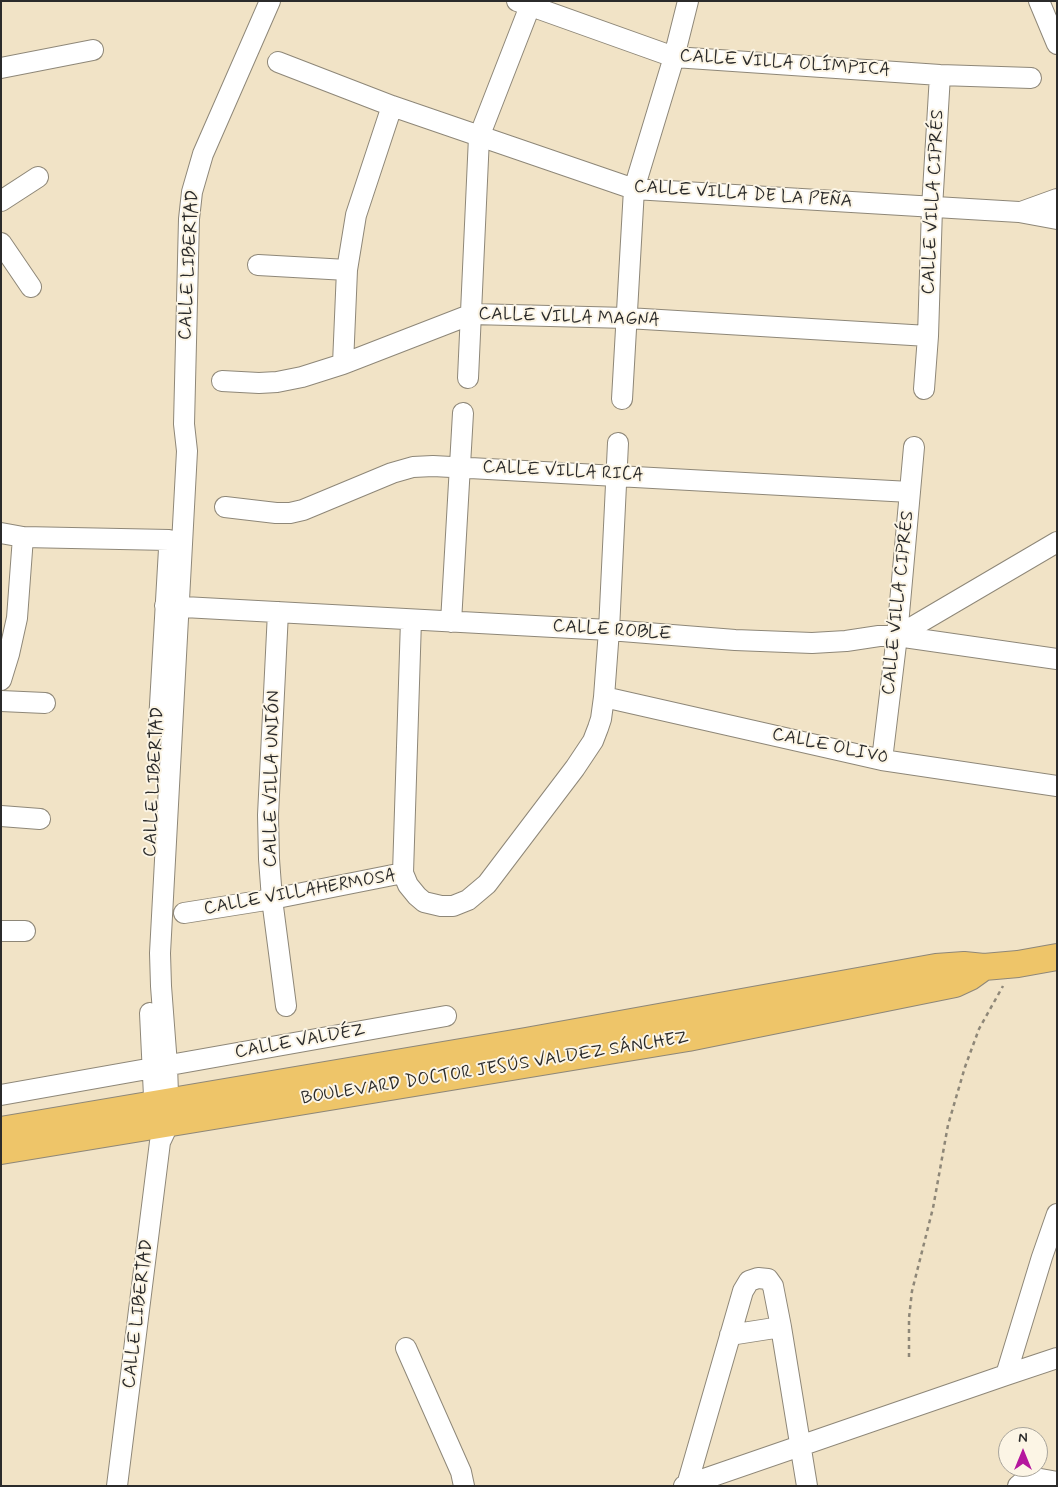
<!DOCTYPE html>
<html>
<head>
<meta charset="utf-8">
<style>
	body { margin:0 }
	#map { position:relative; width:1058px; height:1487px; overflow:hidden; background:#f1e3c6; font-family:Mynerve,sans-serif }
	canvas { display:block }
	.frame { position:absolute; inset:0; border:2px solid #2b2b2b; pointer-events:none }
	.north { position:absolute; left:998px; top:1427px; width:50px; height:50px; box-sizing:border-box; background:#fcf5e5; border:1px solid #a8a49b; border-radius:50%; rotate:0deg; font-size:14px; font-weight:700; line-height:20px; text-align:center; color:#2b2b2b }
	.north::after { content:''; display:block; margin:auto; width:18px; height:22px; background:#b5179e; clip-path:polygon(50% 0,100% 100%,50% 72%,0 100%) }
</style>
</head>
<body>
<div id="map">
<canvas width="1058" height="1487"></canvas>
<div class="frame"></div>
<div class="north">N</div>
</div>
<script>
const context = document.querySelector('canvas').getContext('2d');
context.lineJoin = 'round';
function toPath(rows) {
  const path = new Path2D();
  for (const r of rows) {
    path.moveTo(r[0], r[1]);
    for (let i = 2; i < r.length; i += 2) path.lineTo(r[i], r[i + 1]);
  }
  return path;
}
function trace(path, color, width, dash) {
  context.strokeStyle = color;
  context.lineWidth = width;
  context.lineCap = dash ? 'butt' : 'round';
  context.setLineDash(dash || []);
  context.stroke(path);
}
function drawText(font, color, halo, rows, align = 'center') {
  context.font = font + ' Mynerve,sans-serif';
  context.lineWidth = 4;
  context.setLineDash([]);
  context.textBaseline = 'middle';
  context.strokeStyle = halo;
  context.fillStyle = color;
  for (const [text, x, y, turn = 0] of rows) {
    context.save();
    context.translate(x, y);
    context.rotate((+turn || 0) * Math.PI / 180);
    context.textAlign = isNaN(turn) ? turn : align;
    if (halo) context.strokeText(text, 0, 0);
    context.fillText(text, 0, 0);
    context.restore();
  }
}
const path = toPath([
	[909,1357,909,1318,912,1291,933,1208,948,1125,965,1067,979,1029,1003,986]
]);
const minor = toPath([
	[517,1,674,57,940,75,1031,78],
	[1039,1,1057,44],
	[278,62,392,106,634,189,1019,212,1057,219],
	[1,68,93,50],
	[1,201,38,177],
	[1021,212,1057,199],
	[1,243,31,287],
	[258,265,347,270],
	[343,364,347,270,356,215,392,106],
	[468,378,479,137,530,6],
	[222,381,259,383,277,382,302,377,343,364,472,314,627,318,928,336],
	[924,389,928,336,932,208,940,75],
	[622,399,634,189,674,57,688,1],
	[225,507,276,513,290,513,303,510,392,473,413,467,433,466,910,492],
	[1,533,23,537,169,540],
	[165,606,609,630,735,640,812,643,846,641,879,636,897,636,1057,659],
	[278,612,268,815,269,859,272,899,286,1006],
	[411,620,403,873,408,885,417,896,424,902,441,906,453,906,468,900,487,884,575,768,593,741,598,728,601,719,604,697,609,630,618,443],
	[451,622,463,413],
	[897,636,1057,542],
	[1,680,9,654,17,618,23,537],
	[604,697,882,760,1057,786],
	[1,701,45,703],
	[159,722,169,549],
	[882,760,897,636,914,447],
	[1,816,40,819],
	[184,913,272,899,403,873],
	[1,931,25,931],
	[150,1013,155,1117],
	[1,1095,446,1016],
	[730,1335,781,1327],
	[406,1348,461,1472,464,1486],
	[1006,1375,1042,1257,1057,1214],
	[687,1485,743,1291,749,1281,758,1278,768,1279,773,1286,781,1327,807,1486],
	[117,1486,160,1142,169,1123,167,1065,161,986,160,953,187,451,184,424,189,219,192,192,203,154,270,1],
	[684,1486,1006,1375,1057,1358],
	[1018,1486,1024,1481,1035,1478,1057,1482]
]);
const major = toPath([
	[1,1130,526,1041,936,967,964,965,984,967,1018,964,1057,957],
	[1,1151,688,1038,955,984,970,977,984,967]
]);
const streetNames = [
	["CALLE VILLA OLÍMPICA",785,64,4],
	["CALLE VILLA DE LA PEÑA",743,195,4],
	["CALLE VILLA CIPRÉS",934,202,-87],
	["CALLE LIBERTAD",190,265,-87],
	["CALLE VILLA MAGNA",569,318,2],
	["CALLE VILLA RICA",563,472,3],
	["CALLE VILLA CIPRÉS",899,603,-84],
	["CALLE ROBLE",612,631,4],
	["CALLE OLIVO",830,747,12],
	["CALLE VILLA UNIÓN",273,779,-89],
	["CALLE LIBERTAD",155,782,-87],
	["CALLE VILLAHERMOSA",300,893,-10],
	["CALLE VALDÉZ",300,1042,-10],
	["BOULEVARD DOCTOR JESÚS VALDEZ SÁNCHEZ",495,1069,-9],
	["CALLE LIBERTAD",139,1314,-83]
];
trace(minor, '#8e8778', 22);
trace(major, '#8e8778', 28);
trace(path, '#8e8778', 2.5, [4, 4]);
trace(minor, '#fff', 20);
trace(major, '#eec569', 26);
drawText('18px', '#2b2b2b', '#fcf5e5', streetNames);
</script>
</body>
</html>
